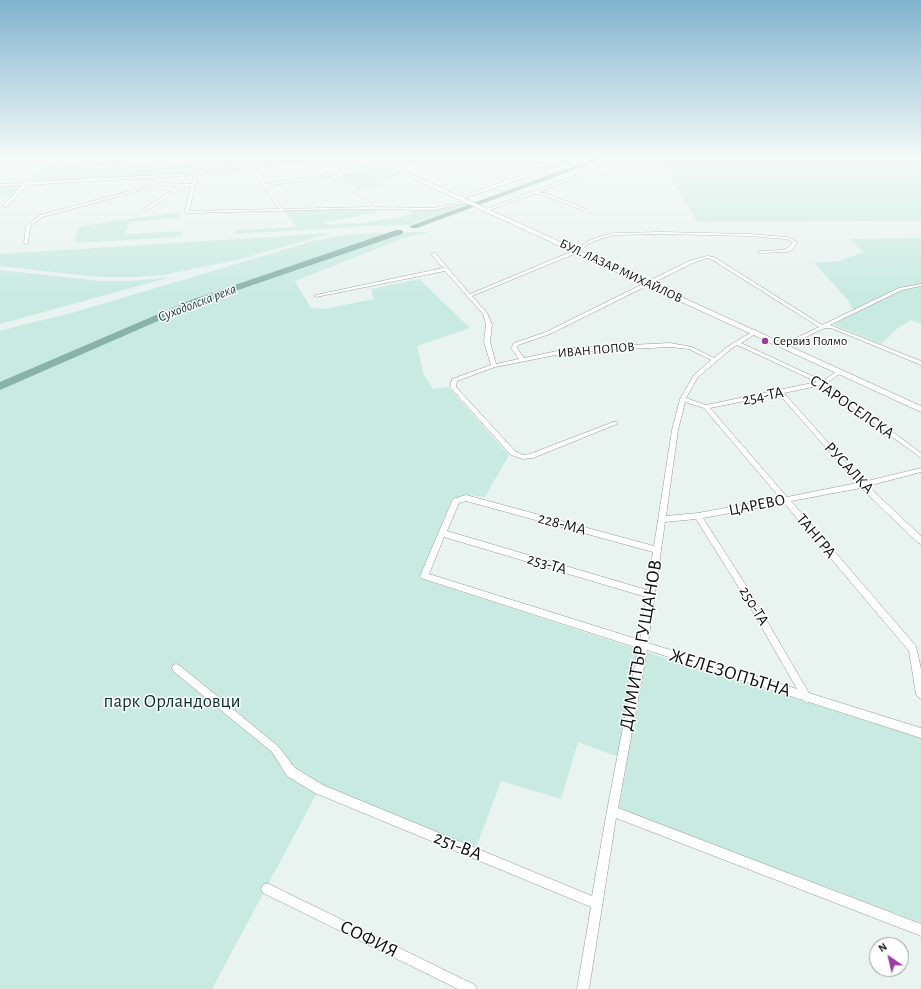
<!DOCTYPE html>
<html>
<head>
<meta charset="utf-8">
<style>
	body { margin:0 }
	#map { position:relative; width:921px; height:989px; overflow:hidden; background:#e9f3f0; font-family:"Alegreya Sans",sans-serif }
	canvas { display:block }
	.north { position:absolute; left:869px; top:937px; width:40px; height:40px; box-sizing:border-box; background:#fff; border:1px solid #9e9f9f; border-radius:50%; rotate:326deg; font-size:11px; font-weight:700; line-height:16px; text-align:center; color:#0c100f }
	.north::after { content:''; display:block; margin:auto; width:14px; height:18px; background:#9e3ba1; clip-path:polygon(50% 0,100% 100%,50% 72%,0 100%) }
</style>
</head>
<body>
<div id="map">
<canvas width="921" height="989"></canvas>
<div class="north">N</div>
</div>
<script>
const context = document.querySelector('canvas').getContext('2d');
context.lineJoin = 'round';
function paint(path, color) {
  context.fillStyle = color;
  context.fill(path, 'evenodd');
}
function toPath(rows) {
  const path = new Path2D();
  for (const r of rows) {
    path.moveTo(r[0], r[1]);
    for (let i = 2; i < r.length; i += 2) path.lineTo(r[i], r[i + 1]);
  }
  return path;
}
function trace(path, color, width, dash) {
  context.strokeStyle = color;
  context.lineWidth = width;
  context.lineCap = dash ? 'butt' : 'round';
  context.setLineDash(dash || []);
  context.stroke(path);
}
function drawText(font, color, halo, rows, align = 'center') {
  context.font = font + ' "Alegreya Sans",sans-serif';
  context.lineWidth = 3;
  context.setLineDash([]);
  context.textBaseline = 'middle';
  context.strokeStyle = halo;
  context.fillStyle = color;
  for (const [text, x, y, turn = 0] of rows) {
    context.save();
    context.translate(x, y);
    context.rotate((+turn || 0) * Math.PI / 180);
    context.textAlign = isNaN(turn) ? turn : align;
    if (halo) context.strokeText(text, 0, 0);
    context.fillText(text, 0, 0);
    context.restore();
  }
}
const green = toPath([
	[225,159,253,161,256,159,303,159,208,173],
	[661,159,921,159,921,221,697,222],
	[122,162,125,170,206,166,197,173,29,183,41,170],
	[387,164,407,174,377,182,382,186,356,192,339,174],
	[25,184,14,196,0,197,0,186],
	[467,203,470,204,454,209,410,225,370,226,234,234,236,230,296,227,283,210,374,209,378,212,323,223,324,224,363,223,387,218,390,220,412,214,409,211,411,211,435,210],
	[181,212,179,218,131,222,124,234,183,231,180,237,75,243,78,227,119,220],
	[429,232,404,238,295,281,311,308,325,309,374,299,371,289,419,279,470,328,417,346,424,375,433,389,448,387,509,455,485,497,468,495,452,499,419,578,633,648,921,738,921,923,619,809,627,760,578,742,561,799,501,781,474,853,319,789,212,989,0,989,0,331,30,323,72,313,313,241,338,236,371,233],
	[331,233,237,260,163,275,136,277,99,277,0,266,0,254],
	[921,238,921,324,911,320,898,328,881,344,834,325,854,311,848,300,814,263,839,261,864,252,849,239],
	[0,270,99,281,131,281,171,277,0,324]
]);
const river = toPath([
	[593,159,603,159,417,228,411,228,410,226,593,159],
	[396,230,402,230,403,232,402,234,197,304,0,390,0,382,191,300,396,230]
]);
const minor = toPath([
	[46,159,49,159,41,169,123,160,125,161,39,171,29,182,197,173,207,166,127,170,125,169,127,168,210,164,217,159,221,159,202,173,215,172,301,159,310,159,255,168,266,184,339,173,387,163,388,165,341,175,374,207,434,208,468,201,470,202,434,210,355,209,187,213,185,212,191,186,183,186,146,211,144,211,144,209,178,186,160,185,42,217,30,226,28,243,26,244,24,243,26,226,40,215,160,183,192,184,193,178,196,175,27,185,6,207,4,207,4,205,22,185,0,186,0,184,24,183,46,159],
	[252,169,279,209,189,211,197,178,200,175,215,174,252,169],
	[338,175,370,207,283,209,267,186,338,175],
	[416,159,422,159,392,168,390,167,416,159],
	[468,159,471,159,485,169,508,180,569,159,574,159,510,183,461,199,459,198,460,197,505,181,483,171,468,159],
	[592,171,606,174,604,175,592,173,587,174,538,192,545,193,584,208,584,210,582,210,543,195,534,194,487,211,484,210,585,172,592,171],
	[662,232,749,234,787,237,797,242,793,249,787,252,760,253,758,252,758,251,784,250,789,247,793,242,786,239,749,236,662,234,614,235,603,238,588,244,579,252,472,296,487,313,492,324,490,342,496,364,519,359,511,348,514,343,546,332,689,261,707,256,714,257,822,325,899,288,921,284,921,286,902,290,830,325,921,361,921,365,831,328,825,328,785,347,781,347,781,345,819,327,711,259,707,258,693,263,550,334,518,345,517,348,524,358,571,348,670,343,692,347,714,358,727,347,755,330,758,332,757,333,741,343,823,381,837,371,841,371,841,373,827,383,921,453,921,458,822,385,784,393,863,482,921,468,921,472,868,486,921,536,921,544,918,543,861,488,791,501,916,646,921,669,921,699,918,697,916,694,909,651,784,503,703,518,747,587,809,693,921,728,921,738,809,702,807,703,803,700,647,650,618,808,921,924,921,936,616,818,589,989,577,989,591,907,315,793,287,776,272,752,173,671,172,668,173,665,176,664,179,665,278,746,295,768,323,785,592,896,607,811,638,648,424,579,421,578,420,576,453,499,466,495,654,546,672,430,680,399,694,375,711,360,689,349,670,347,571,352,495,367,457,381,456,387,515,451,523,455,530,454,613,422,617,422,618,423,617,424,533,458,523,459,511,455,450,387,452,379,491,365,484,342,486,324,483,314,445,271,316,297,314,296,316,295,443,268,431,254,433,253,435,253,470,294,575,250,586,242,601,236,614,233,662,232],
	[737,345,817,382,706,405,686,398,698,377,731,349,737,345],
	[779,394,857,483,787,497,710,408,779,394],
	[685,402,704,408,780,498,698,513,666,516,678,430,685,402],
	[466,501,653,552,647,590,447,531,459,503,466,501],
	[696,519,741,591,797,689,648,643,665,522,696,519],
	[444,537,646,597,640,640,429,574,444,537],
	[267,883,475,985,477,989,458,989,263,893,261,889,263,885,267,883]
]);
const tertiary = toPath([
	[377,159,383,159,409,173,921,406,921,412,405,175,377,159]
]);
const markers = [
	[765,341,4,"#9e3ba1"]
];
const farStreetnames = [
	["БУЛ. ЛАЗАР МИХАЙЛОВ",621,271,25],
	["ИВАН ПОПОВ",596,350,-5]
];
const farPoinames = [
	["Сервиз Полмо",773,341]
];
const farWaternames = [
	["Суходолска река",197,303,-21]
];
const streetNames = [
	["254-ТА",763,396,-11],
	["СТАРОСЕЛСКА",852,407,35],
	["РУСАЛКА",849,468,47],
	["ЦАРЕВО",757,505,-11],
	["228-МА",562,524,15],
	["ТАНГРА",816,536,50],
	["253-ТА",547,564,17],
	["250-ТА",754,606,59]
];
const nearStreetnames = [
	["ДИМИТЪР ГУЩАНОВ",641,645,-80],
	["ЖЕЛЕЗОПЪТНА",730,673,17],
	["251-ВА",458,846,22],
	["СОФИЯ",369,939,26]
];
const nearParknames = [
	["парк Орландовци",172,701]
];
paint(green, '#c8eae0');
paint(river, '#88b2a7');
trace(minor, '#929b98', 1);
trace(tertiary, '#929b98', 1);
paint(minor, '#fff');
paint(tertiary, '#fff');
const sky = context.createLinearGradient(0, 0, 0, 298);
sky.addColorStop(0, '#81b3ce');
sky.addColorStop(0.53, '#f5faf8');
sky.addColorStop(1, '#f5faf800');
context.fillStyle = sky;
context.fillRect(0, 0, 921, 298);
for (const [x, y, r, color] of markers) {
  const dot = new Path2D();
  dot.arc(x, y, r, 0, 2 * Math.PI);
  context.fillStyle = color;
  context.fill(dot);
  trace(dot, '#fff', 1.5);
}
drawText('13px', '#0c100f', '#fff', farStreetnames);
drawText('13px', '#0c100f', '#fff', farPoinames, 'left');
drawText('italic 14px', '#133b32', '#fff', farWaternames);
drawText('16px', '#0c100f', '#fff', streetNames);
drawText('19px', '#0c100f', '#fff', nearStreetnames);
drawText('19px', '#09322a', '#fff', nearParknames);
</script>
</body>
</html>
